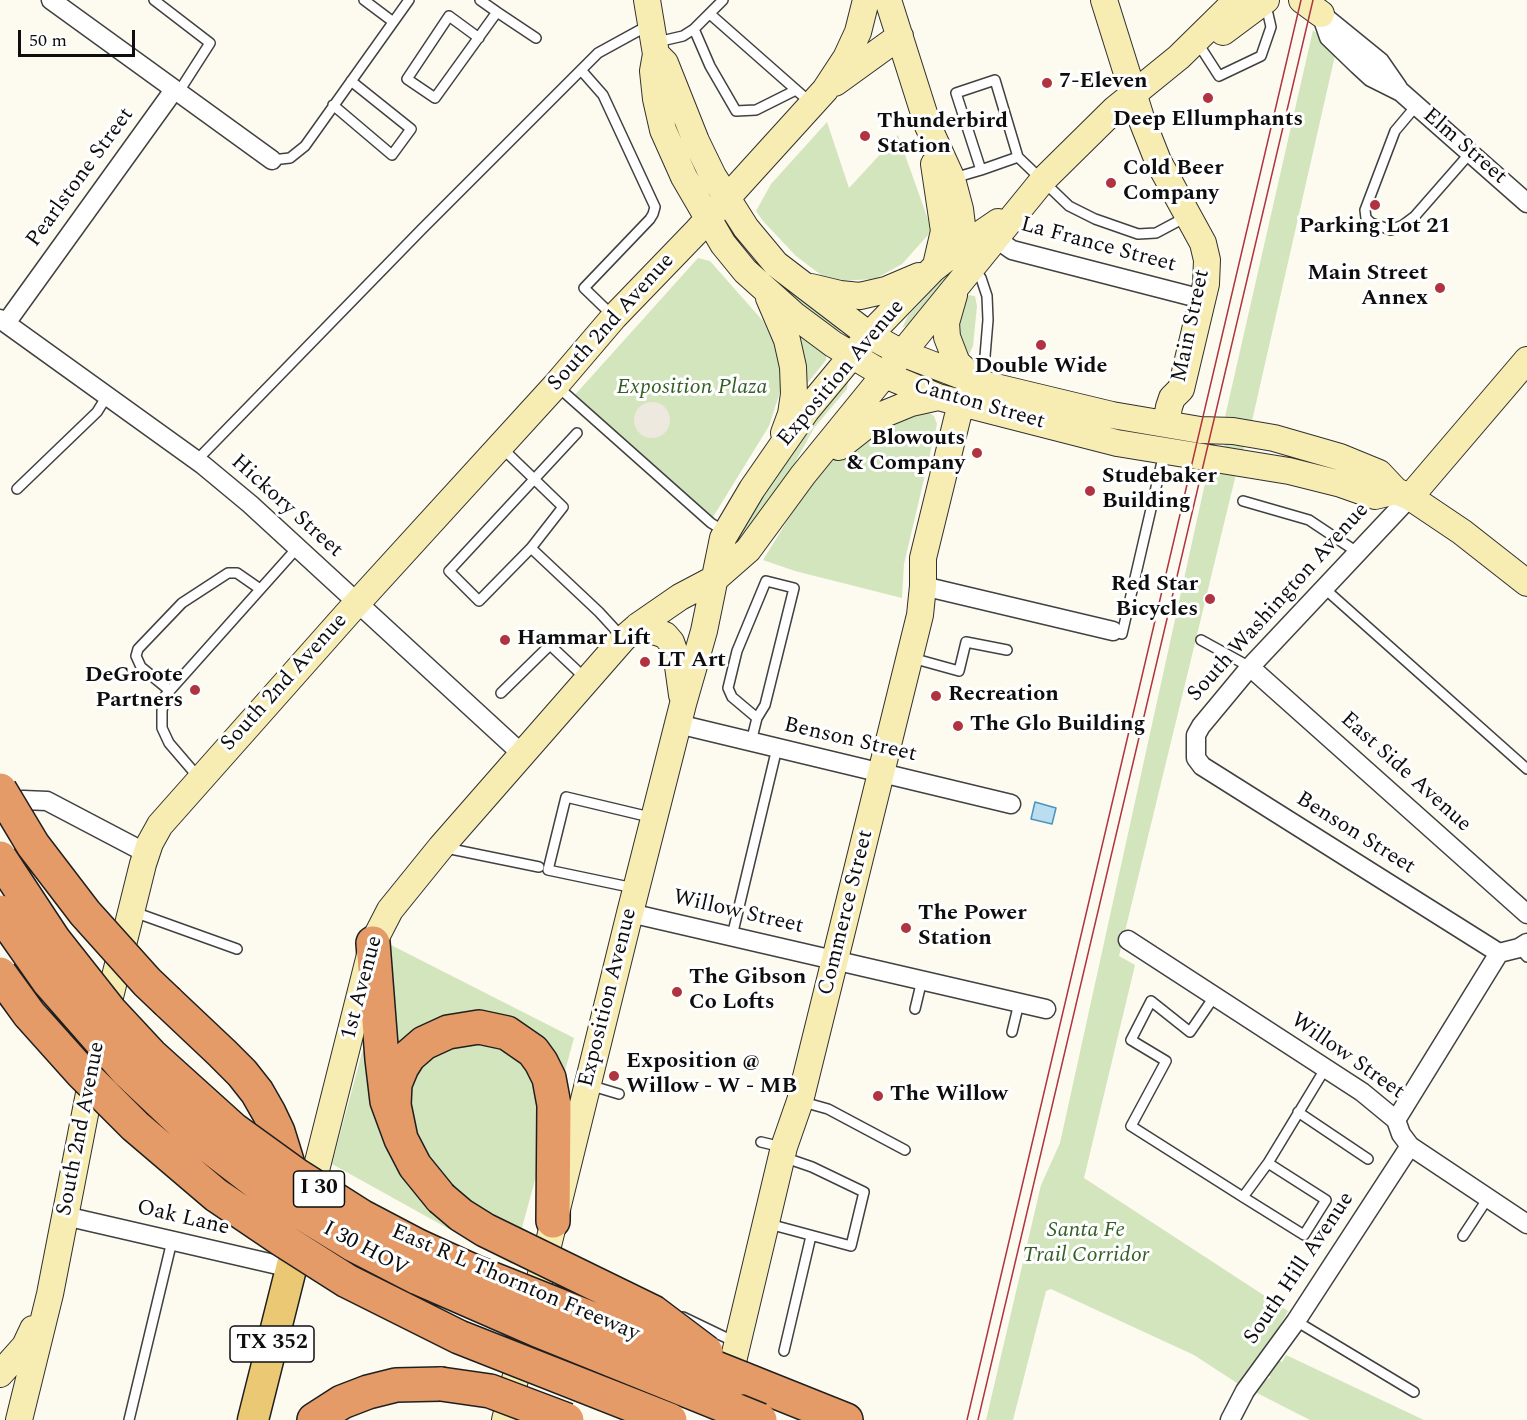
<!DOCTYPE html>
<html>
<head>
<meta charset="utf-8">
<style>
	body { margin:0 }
	#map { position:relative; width:1527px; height:1420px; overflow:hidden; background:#fdfaf0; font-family:Spectral,serif }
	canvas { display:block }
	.scale { position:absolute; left:18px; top:30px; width:117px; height:27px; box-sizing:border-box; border:3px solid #0e0e0e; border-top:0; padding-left:8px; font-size:18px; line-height:21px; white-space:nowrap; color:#0e0e0e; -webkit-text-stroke:4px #fff; paint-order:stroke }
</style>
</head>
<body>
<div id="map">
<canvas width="1527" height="1420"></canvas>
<div class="scale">50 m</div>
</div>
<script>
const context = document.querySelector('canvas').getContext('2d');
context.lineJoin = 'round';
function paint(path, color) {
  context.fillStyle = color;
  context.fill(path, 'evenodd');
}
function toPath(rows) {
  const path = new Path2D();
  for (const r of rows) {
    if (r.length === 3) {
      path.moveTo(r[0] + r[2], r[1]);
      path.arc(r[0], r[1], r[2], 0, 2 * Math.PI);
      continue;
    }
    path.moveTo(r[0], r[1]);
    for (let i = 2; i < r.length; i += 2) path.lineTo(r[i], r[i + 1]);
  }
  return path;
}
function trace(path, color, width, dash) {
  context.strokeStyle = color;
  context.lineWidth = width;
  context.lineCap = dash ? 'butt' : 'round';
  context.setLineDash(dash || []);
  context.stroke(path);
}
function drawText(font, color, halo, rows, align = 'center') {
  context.font = font + ' Spectral,serif';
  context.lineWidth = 6;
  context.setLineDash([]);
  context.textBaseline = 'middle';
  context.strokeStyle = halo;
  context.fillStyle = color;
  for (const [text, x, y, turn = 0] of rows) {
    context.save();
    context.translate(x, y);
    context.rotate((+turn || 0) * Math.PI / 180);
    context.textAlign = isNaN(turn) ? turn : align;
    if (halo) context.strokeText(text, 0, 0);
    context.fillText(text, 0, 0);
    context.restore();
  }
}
const green = toPath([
	[1313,30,1336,51,1252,421,1237,470,1119,956,1135,965,1084,1178,1288,1311,1265,1353,1282,1362,1286,1355,1424,1420,1310,1420,1255,1392,1266,1380,1271,1377,1256,1369,1240,1385,1194,1355,1051,1289,1046,1291,1013,1420,986,1420,1041,1185,1060,1143,1209,465,1219,466,1232,419,1225,417],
	[827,122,849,188,898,135,931,228,928,235,902,264,875,279,837,281,821,275,796,256,763,221,756,211,771,184],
	[731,235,768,276,808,303,840,327,841,331,831,327,777,288],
	[974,245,909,324,902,328,908,316],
	[698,258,710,261,763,321,777,351,781,373,780,392,769,426,713,517,709,519,573,397],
	[968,295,975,296,977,306,973,346,968,357,953,334,965,298],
	[789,326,826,355,826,360,801,391],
	[848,380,847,389,814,428,793,466,758,516,733,546,790,447],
	[928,412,934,416,937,424,904,564,902,598,795,571,763,560,797,505,819,475,844,448,893,418],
	[391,945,574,1038,512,1264,332,1164]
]);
const plaza = toPath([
	[652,420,18]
]);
const water = toPath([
	[1035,802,1056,808,1052,824,1031,819,1035,802]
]);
const lane = toPath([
	[154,0,210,43,178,93],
	[364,0,392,21],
	[497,12,536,38],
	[710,14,811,103],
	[694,29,710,66,736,111,756,110,796,90],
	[479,38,449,16,407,79,435,98,497,12,480,0],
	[657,42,683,36,694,29,723,0],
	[1201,48,1219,76,1261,56,1271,27,1268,14,1262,4],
	[581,70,603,95,655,207,653,214,650,219,584,288,613,316],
	[333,105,392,155,411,129,351,81],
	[1416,106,1395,131,1365,210,1366,218,1371,223,1391,230,1403,225,1415,216,1471,152],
	[1018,157,981,170,956,93,995,80,1018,157,1069,206,1095,219,1138,234,1156,233,1186,217],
	[272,160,290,158,305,146,409,0],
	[954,178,981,170],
	[974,268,981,278,987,296,988,320,983,380],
	[558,387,711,523,724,531],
	[502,448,563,507,531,548,599,612,622,637],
	[196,461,422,229,598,53,649,25],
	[17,489,97,412,107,396],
	[1243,501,1309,520,1357,552],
	[531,548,479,601,449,571,577,433],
	[1325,589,1527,769],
	[1113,631,1122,634,1164,453],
	[1201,640,1250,667],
	[912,658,959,671,966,642,1007,650],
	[169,690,141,667,136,656,138,649,182,603,228,573,237,573,260,589],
	[501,693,550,645,585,678],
	[751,742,757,718,765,705,794,588,766,581,737,651,728,688,732,697,757,718],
	[199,778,169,743,162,728,162,711,165,696,298,547],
	[446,848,539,867],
	[634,888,548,870,566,797,654,818],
	[134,912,237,949],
	[732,936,777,748],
	[1519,948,1527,957],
	[1214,997,1190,1032,1151,1001,1131,1040,1166,1061,1131,1126,1243,1197,1304,1235,1326,1200,1268,1163,1243,1197],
	[915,1009,922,980],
	[1012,1032,1019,1003],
	[589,1085,619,1094],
	[803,1102,828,1109,905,1150],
	[1298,1112,1368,1159],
	[761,1142,782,1147],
	[1268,1163,1325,1069],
	[769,1224,851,1246,864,1192,812,1167,783,1157],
	[1463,1236,1488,1198],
	[683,1317,735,1342],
	[1296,1321,1414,1392],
	[784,1351,811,1236],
	[129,1420,172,1241]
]);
const street = toPath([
	[51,0,272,160],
	[1321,14,1329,37,1358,65,1371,77,1401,92,1527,203],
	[1321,14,1380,62,1398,88],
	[989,231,995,238,1012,250,1202,299],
	[0,319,203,465,250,504,522,754],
	[6,323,174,90],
	[1410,497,1250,667,1201,726,1196,735,1196,758,1202,766,1499,953],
	[923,586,1113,631],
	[1250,667,1527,914],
	[678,724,1011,804],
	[2,804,23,800,47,801,146,853],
	[630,913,1046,1009],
	[1128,940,1362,1092,1396,1120,1401,1134,1410,1146,1527,1224],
	[1396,1120,1499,953,1519,948,1527,943],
	[65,1216,291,1268],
	[1230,1420,1245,1391,1296,1321,1410,1146]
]);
const secondary = toPath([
	[647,0,656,54,653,71,656,99,663,130,684,177,723,244,745,271,794,315,833,344,885,375,938,397,961,403,1117,443,1289,471,1341,484,1375,496,1396,491],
	[888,0,928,126,952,179,960,209,962,225,957,250],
	[1104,0,1141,118,1158,161,1203,243,1207,260,1206,284,1181,389,1172,398,1169,407,1166,424],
	[1302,0,1321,14],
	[1223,32,1266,0],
	[656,54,665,63,696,141,713,176,746,228,776,264,869,335,902,353,983,384,1112,415,1200,430,1233,431,1274,438,1340,457,1379,473,1396,491,1410,497,1462,532,1527,583],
	[835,83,900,36],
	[934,164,944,231,937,261],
	[811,287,840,294,860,296,886,290,919,276],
	[954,295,946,323,947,337,957,363,975,379],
	[769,298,787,340,793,367,794,394,791,414,784,433],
	[839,447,877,417,911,403,938,397],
	[1410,497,1527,360],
	[638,626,665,635,671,642,677,659,682,695],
	[308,1202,373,943,390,910,441,847,623,639,638,626,680,597,716,578,748,550,803,475,1043,180,1115,109,1179,57,1237,0],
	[0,1374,25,1346,33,1329],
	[726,1391,784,1147,800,1101,920,615,923,586,923,558,961,403],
	[19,1420,50,1294,100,1037,143,864,150,843,160,825,348,613,556,385,614,317,697,231,825,90,846,58,858,32,866,0],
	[505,1420,630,913,683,704,704,631,723,538,752,489,806,411,869,335,933,269,957,250,998,222]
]);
const primary = toPath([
	[253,1420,302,1225]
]);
const highway = toPath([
	[373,943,382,1059,387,1101,401,1139,415,1166,441,1198],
	[168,1002,222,1053,242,1073,257,1092,269,1113,278,1132,295,1187],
	[401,1139,394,1105,395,1084,402,1067,409,1056,424,1043,448,1032,479,1027,507,1033,533,1051,541,1062,549,1078,554,1105,553,1221],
	[741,1378,846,1420],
	[314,1420,342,1402,368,1392,396,1385,441,1384]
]);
const tram = toPath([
	[967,1420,1301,0],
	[978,1420,1313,0]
]);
const highwayBridge = toPath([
	[0,790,33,845,85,913,147,982,168,1002],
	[0,858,54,940,110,1011,151,1055,233,1129,298,1176,361,1216,418,1246,475,1272,741,1378],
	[0,912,49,982,126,1070,196,1136,274,1196,352,1244,418,1278,537,1330,760,1420],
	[0,974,29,1014,81,1072,135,1126,216,1195,281,1239,347,1281,459,1337,670,1420],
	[441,1198,461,1215,485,1230,653,1312,706,1352],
	[441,1384,490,1391,567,1420]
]);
const markers = [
	[1047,83,6,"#af3440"],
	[1208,98,6,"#af3440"],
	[865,136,6,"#af3440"],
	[1111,183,6,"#af3440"],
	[1375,205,6,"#af3440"],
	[1440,288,6,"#af3440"],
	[1041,345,6,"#af3440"],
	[977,453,6,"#af3440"],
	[1090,491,6,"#af3440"],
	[1210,599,6,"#af3440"],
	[505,640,6,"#af3440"],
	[645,662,6,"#af3440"],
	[195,690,6,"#af3440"],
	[936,696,6,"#af3440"],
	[958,726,6,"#af3440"],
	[906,928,6,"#af3440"],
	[677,992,6,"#af3440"],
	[614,1076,6,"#af3440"],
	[878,1096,6,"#af3440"]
];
const shields = [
	[319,1189,51],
	[272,1344,84]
];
const shieldNames = [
	["I 30",319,1189],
	["TX 352",272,1344]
];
const poiNames = [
	["7-Eleven",1059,83],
	["Deep Ellumphants",1208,121,"center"],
	["Thunderbird",877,123],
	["Station",877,148],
	["Cold Beer",1123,170],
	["Company",1123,195],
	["Parking Lot 21",1375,228,"center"],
	["Main Street",1428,275,"right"],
	["Annex",1428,300,"right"],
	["Double Wide",1041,368,"center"],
	["Blowouts",965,440,"right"],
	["& Company",965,465,"right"],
	["Studebaker",1102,478],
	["Building",1102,503],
	["Red Star",1198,586,"right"],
	["Bicycles",1198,611,"right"],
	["Hammar Lift",517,640],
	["LT Art",657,662],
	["DeGroote",183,677,"right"],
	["Partners",183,702,"right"],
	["Recreation",948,696],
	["The Glo Building",970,726],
	["The Power",918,915],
	["Station",918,940],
	["The Gibson",689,979],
	["Co Lofts",689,1004],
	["Exposition @",626,1063],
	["Willow - W - MB",626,1088],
	["The Willow",890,1096]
];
const streetNames = [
	["Elm Street",1464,147,41],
	["Pearlstone Street",81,178,-54],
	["La France Street",1098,246,15],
	["South 2nd Avenue",612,323,-48],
	["Main Street",1192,326,-78],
	["Exposition Avenue",842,374,-50],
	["Canton Street",979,405,16],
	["Hickory Street",286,507,42],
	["South Washington Avenue",1279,603,-48],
	["South 2nd Avenue",285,683,-48],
	["Benson Street",850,741,13],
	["East Side Avenue",1405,773,42],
	["Benson Street",1355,834,32],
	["Willow Street",738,913,13],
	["Commerce Street",847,913,-76],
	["1st Avenue",363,988,-75],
	["Exposition Avenue",609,998,-76],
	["Willow Street",1347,1057,35],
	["South 2nd Avenue",82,1129,-79],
	["Oak Lane",183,1219,13],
	["I 30 HOV",365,1250,28],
	["South Hill Avenue",1300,1269,-56],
	["East R L Thornton Freeway",515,1284,23]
];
const parkNames = [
	["Exposition Plaza",692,389],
	["Santa Fe",1086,1232],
	["Trail Corridor",1086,1257]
];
paint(green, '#d3e5bd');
paint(plaza, '#ede9df');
paint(water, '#badef0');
trace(water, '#4995bf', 1.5);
trace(lane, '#414141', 12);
trace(street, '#414141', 21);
trace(secondary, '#303030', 28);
trace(primary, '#1f1f1f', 33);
trace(highway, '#1f1f1f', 36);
trace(lane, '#fff', 9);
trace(street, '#fff', 18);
trace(secondary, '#f7ecb2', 26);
trace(primary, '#eac874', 30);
trace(highway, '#e59b67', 33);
trace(tram, '#af3440', 1.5);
trace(highwayBridge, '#1f1f1f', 36, []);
trace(highwayBridge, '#e59b67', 33);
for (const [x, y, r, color] of markers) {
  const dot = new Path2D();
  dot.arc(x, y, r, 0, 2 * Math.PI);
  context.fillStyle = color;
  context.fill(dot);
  trace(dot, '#fff', 2);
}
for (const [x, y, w] of shields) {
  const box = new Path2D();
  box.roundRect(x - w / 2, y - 18, w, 36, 4.5);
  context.fillStyle = '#fff';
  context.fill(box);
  trace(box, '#0e0e0e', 1.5);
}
drawText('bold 21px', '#0e0e0e', null, shieldNames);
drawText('bold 22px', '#0e0e0e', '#fff', poiNames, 'left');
drawText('22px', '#0e0e0e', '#fff', streetNames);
drawText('italic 22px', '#335f25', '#fff', parkNames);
</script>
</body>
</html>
